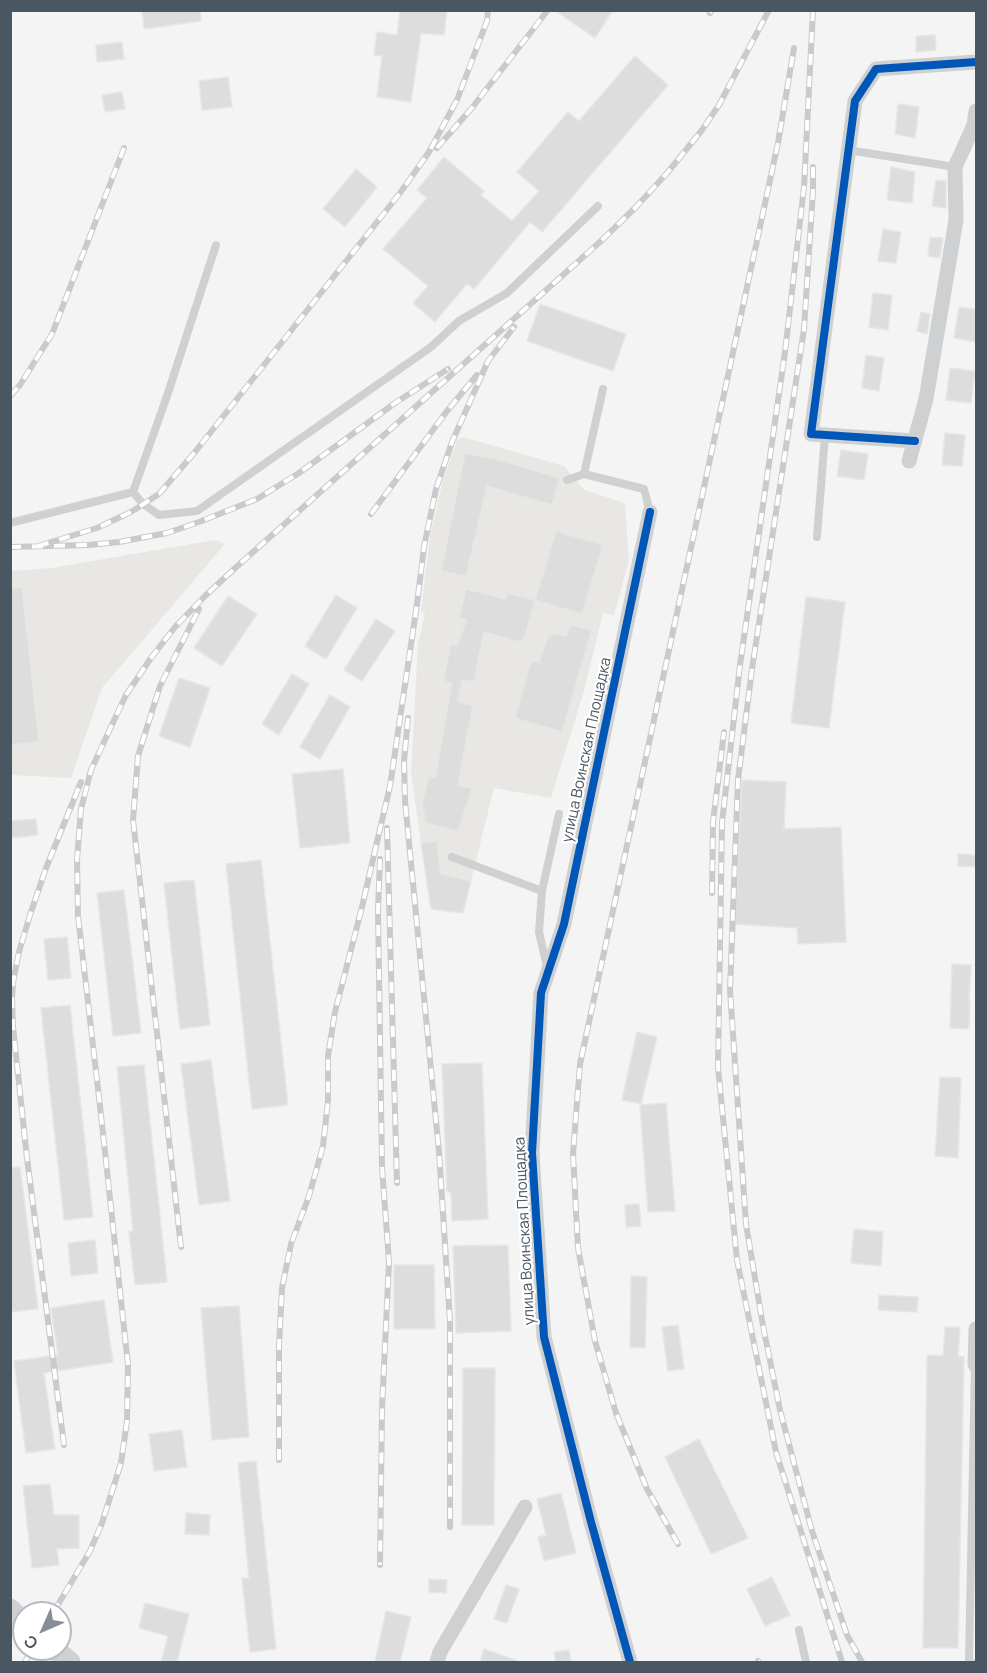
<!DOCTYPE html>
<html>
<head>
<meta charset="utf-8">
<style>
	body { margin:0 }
	#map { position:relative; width:987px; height:1673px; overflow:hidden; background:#f4f4f4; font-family:Manrope,sans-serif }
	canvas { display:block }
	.frame { position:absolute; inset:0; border:12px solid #4a5661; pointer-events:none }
	.north { position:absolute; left:12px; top:1601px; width:60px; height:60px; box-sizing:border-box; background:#fff; border:2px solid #b7bbc0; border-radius:50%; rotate:225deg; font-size:16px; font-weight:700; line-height:24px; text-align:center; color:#4a5661 }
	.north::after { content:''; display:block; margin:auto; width:21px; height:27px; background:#868d94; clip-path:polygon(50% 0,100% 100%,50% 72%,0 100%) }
</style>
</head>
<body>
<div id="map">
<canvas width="987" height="1673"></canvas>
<div class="frame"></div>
<div class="north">С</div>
</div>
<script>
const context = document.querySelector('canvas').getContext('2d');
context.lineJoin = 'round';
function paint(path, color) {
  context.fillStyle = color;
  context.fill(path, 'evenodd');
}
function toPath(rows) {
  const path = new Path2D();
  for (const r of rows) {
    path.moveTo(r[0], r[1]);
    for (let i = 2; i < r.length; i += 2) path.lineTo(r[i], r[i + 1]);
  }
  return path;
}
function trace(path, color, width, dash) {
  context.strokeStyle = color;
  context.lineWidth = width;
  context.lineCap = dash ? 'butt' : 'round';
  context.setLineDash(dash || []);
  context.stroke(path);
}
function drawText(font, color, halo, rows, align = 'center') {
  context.font = font + ' Manrope,sans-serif';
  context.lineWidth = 4.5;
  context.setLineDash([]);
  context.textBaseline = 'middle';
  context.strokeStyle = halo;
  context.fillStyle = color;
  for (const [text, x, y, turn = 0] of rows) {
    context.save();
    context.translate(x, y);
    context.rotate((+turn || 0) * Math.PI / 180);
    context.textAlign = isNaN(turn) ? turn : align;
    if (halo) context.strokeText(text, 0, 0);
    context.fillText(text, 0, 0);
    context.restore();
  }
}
const commercial = toPath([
	[463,437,564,466,584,490,625,503,629,560,614,615,603,613,584,691,551,798,494,788,463,913,431,909,411,774,418,644,425,613,421,611,430,537,443,480,457,440],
	[215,540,225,544,102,688,71,778,11,775,11,571,51,568]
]);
const building = toPath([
	[142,10,200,10,201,21,144,29,142,10],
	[400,10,447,10,444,35,421,33,411,102,377,97,382,56,374,55,377,32,397,35,400,10],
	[554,10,613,10,595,38,554,10],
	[935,35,936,50,916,52,916,36,935,35],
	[122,42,124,59,97,62,96,45,122,42],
	[635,56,668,85,542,232,530,222,474,289,467,284,435,322,413,303,428,286,383,249,427,198,417,190,444,157,484,191,481,195,512,221,539,191,517,172,568,112,579,121,635,56],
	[228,77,232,107,202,110,199,81,228,77],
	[122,92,125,109,105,112,102,95,122,92],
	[898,104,919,107,915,138,895,134,898,104],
	[891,167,915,172,912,203,887,200,891,167],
	[356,169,377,187,345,227,323,209,356,169],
	[936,180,946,181,946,208,932,206,936,180],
	[883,229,901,232,896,263,878,261,883,229],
	[930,237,943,238,940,258,928,256,930,237],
	[873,293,892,295,888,330,869,327,873,293],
	[540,304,626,334,613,371,527,341,540,304],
	[959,307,976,309,976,342,954,338,959,307],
	[921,312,930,314,927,334,917,331,921,312],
	[866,355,884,358,879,391,862,388,866,355],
	[950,368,975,371,971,403,946,400,950,368],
	[945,433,965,435,962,466,942,465,945,433],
	[841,450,868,454,864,480,837,476,841,450],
	[465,453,500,460,560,478,552,505,487,486,466,576,441,571,465,453],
	[556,531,603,545,582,614,535,600,556,531],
	[22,587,39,742,12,745,10,728,10,588,22,587],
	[466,589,506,599,508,593,535,600,525,637,520,642,484,632,474,682,462,680,458,702,473,705,458,785,472,788,458,831,426,823,422,803,429,776,435,778,452,683,443,681,451,644,458,645,466,620,459,617,466,589],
	[336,595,357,608,326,659,305,646,336,595],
	[228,596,257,614,222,666,194,648,228,596],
	[806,597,845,602,829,728,791,723,806,597],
	[376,619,395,631,362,681,344,670,376,619],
	[571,625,592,630,562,732,515,718,531,661,539,662,547,639,553,633,566,636,571,625],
	[292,674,309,684,279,735,262,724,292,674],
	[179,678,210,688,190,747,159,736,179,678],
	[330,695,350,707,320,759,300,747,330,695],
	[343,769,350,843,300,848,292,774,343,769],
	[742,780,786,782,784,829,841,827,846,942,798,944,797,928,735,924,742,780],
	[36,819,38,835,10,838,10,821,36,819],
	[437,841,441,874,471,881,463,913,431,909,421,843,437,841],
	[958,854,976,855,976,867,958,866,958,854],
	[261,860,288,1105,252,1109,226,864,261,860],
	[194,880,210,1025,180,1029,164,883,194,880],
	[124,890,141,1033,113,1036,97,893,124,890],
	[67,937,71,978,48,980,44,939,67,937],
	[952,964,971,965,969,1001,970,1001,969,1029,950,1028,952,964],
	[70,1005,93,1217,64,1220,41,1008,70,1005],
	[637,1032,657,1037,641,1104,622,1100,637,1032],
	[211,1060,230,1201,199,1205,181,1064,211,1060],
	[482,1063,488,1219,452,1221,451,1192,447,1192,442,1064,482,1063],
	[144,1065,167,1282,135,1285,129,1232,133,1231,117,1067,144,1065],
	[940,1077,961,1078,958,1158,935,1156,940,1077],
	[666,1103,675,1211,648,1212,640,1105,666,1103],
	[20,1167,38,1309,10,1312,10,1168,20,1167],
	[639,1204,641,1226,626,1227,625,1205,639,1204],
	[854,1229,883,1232,881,1266,851,1263,854,1229],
	[95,1240,98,1273,71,1276,68,1243,95,1240],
	[508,1245,511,1331,456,1333,453,1246,508,1245],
	[394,1265,434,1265,435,1329,394,1329,394,1265],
	[631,1276,647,1277,645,1348,630,1347,631,1276],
	[879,1295,918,1297,917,1312,878,1310,879,1295],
	[104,1300,113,1362,44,1373,55,1449,26,1453,14,1361,58,1355,51,1308,104,1300],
	[239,1306,249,1437,212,1440,201,1308,239,1306],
	[678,1325,684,1369,668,1371,662,1327,678,1325],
	[945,1327,960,1327,958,1356,964,1357,958,1648,923,1648,927,1355,943,1356,945,1327],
	[463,1368,495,1368,494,1525,462,1525,463,1368],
	[182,1430,187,1467,154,1471,149,1434,182,1430],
	[699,1439,748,1538,711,1554,665,1457,699,1439],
	[256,1461,276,1649,250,1652,242,1578,249,1578,238,1463,256,1461],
	[50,1484,54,1515,79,1515,79,1548,57,1549,59,1565,32,1568,23,1486,50,1484],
	[561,1493,576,1553,544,1561,538,1537,546,1535,537,1499,561,1493],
	[186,1513,210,1515,209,1535,185,1534,186,1513],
	[772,1577,790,1615,765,1626,747,1589,772,1577],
	[429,1579,447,1580,446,1593,429,1592,429,1579],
	[506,1585,519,1589,507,1623,494,1619,506,1585],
	[145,1603,189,1614,177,1662,161,1662,168,1636,139,1628,145,1603],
	[386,1611,411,1617,400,1662,375,1662,386,1611],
	[484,1649,518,1661,518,1662,480,1662,484,1649],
	[569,1650,571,1662,556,1662,554,1652,569,1650]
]);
const lane = toPath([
	[848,150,955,167],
	[584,474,603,389],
	[567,480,584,474,644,489,650,512],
	[133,492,143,504,159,515,197,511,431,347,459,321,507,293,598,206],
	[10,523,133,492,167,396,216,245],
	[817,537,825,435],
	[452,857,542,891],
	[547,967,539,932,542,891,559,814],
	[799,1630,806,1662],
	[971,1662,969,1660,975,1365]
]);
const street = toPath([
	[915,441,811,434,855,101,876,69,976,62],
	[909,461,926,399,956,220,955,167,974,125,976,111],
	[976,1329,975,1364,976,1366],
	[437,1662,440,1652,525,1507],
	[630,1662,591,1522,544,1337,532,1153,541,993,564,924,650,512]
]);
const secondary = toPath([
	[10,1609,24,1622],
	[54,1649,70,1662]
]);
const rail = toPath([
	[813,10,804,187,785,352,740,665,722,823,718,1067,737,1260,776,1452,842,1662],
	[710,13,712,10],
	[437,148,471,109,548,10],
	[813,167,813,191,804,329,752,669,738,780,730,990,746,1224,763,1326,780,1410,812,1531,847,1635,862,1662],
	[10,396,20,385,52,334,124,148],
	[371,514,447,411,477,375],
	[38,546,97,528,131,512,159,494,195,452,400,193,429,152,457,100,487,21,488,10],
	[10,547,89,545,119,542,167,533,199,522,257,499,299,473,395,403,448,369],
	[408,718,404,761,405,801,439,1152,450,1321,450,1527],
	[387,828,397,1183],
	[380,859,378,910,382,1167,389,1262,382,1409,380,1565],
	[712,893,713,822,724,732],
	[181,1247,133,820,138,756,160,686,199,609],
	[64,1445,27,1158,13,1027,12,998,13,983,19,952,30,915,46,868,81,782],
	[279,1460,279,1346,282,1288,291,1244,309,1196,323,1146,328,1101,328,1056,335,1012,361,911,390,786,417,604,424,547,436,489,452,442,488,361,514,327],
	[678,1544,647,1489,616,1413,595,1341,578,1248,573,1154,580,1064,778,143,794,48],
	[53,1613,90,1551,102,1523,121,1463,127,1421,128,1365,100,1106,78,916,77,860,81,809,91,770,110,729,126,695,151,658,175,627,205,596,233,570,601,241,636,207,668,172,702,130,719,105,769,10],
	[758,1661,759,1662],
	[25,1662,32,1649]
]);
const cycleway = toPath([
	[915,441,811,434,855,101,876,69,976,62],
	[630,1662,591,1522,544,1337,532,1153,541,993,564,924,650,512]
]);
const streetNames = [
	["улица Воинская Площадка",587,750,-78],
	["улица Воинская Площадка",525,1231,-93]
];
paint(commercial, '#e8e7e3');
paint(building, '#ddddde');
trace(building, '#e5e6e7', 1.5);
trace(lane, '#ced0d2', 8);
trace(street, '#ced0d2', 15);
trace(secondary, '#ced0d4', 21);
trace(rail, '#c9cacc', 6);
trace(rail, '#fff', 4, [11]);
trace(cycleway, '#0057b8', 8);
drawText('15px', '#4a5661', '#fff', streetNames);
</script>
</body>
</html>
